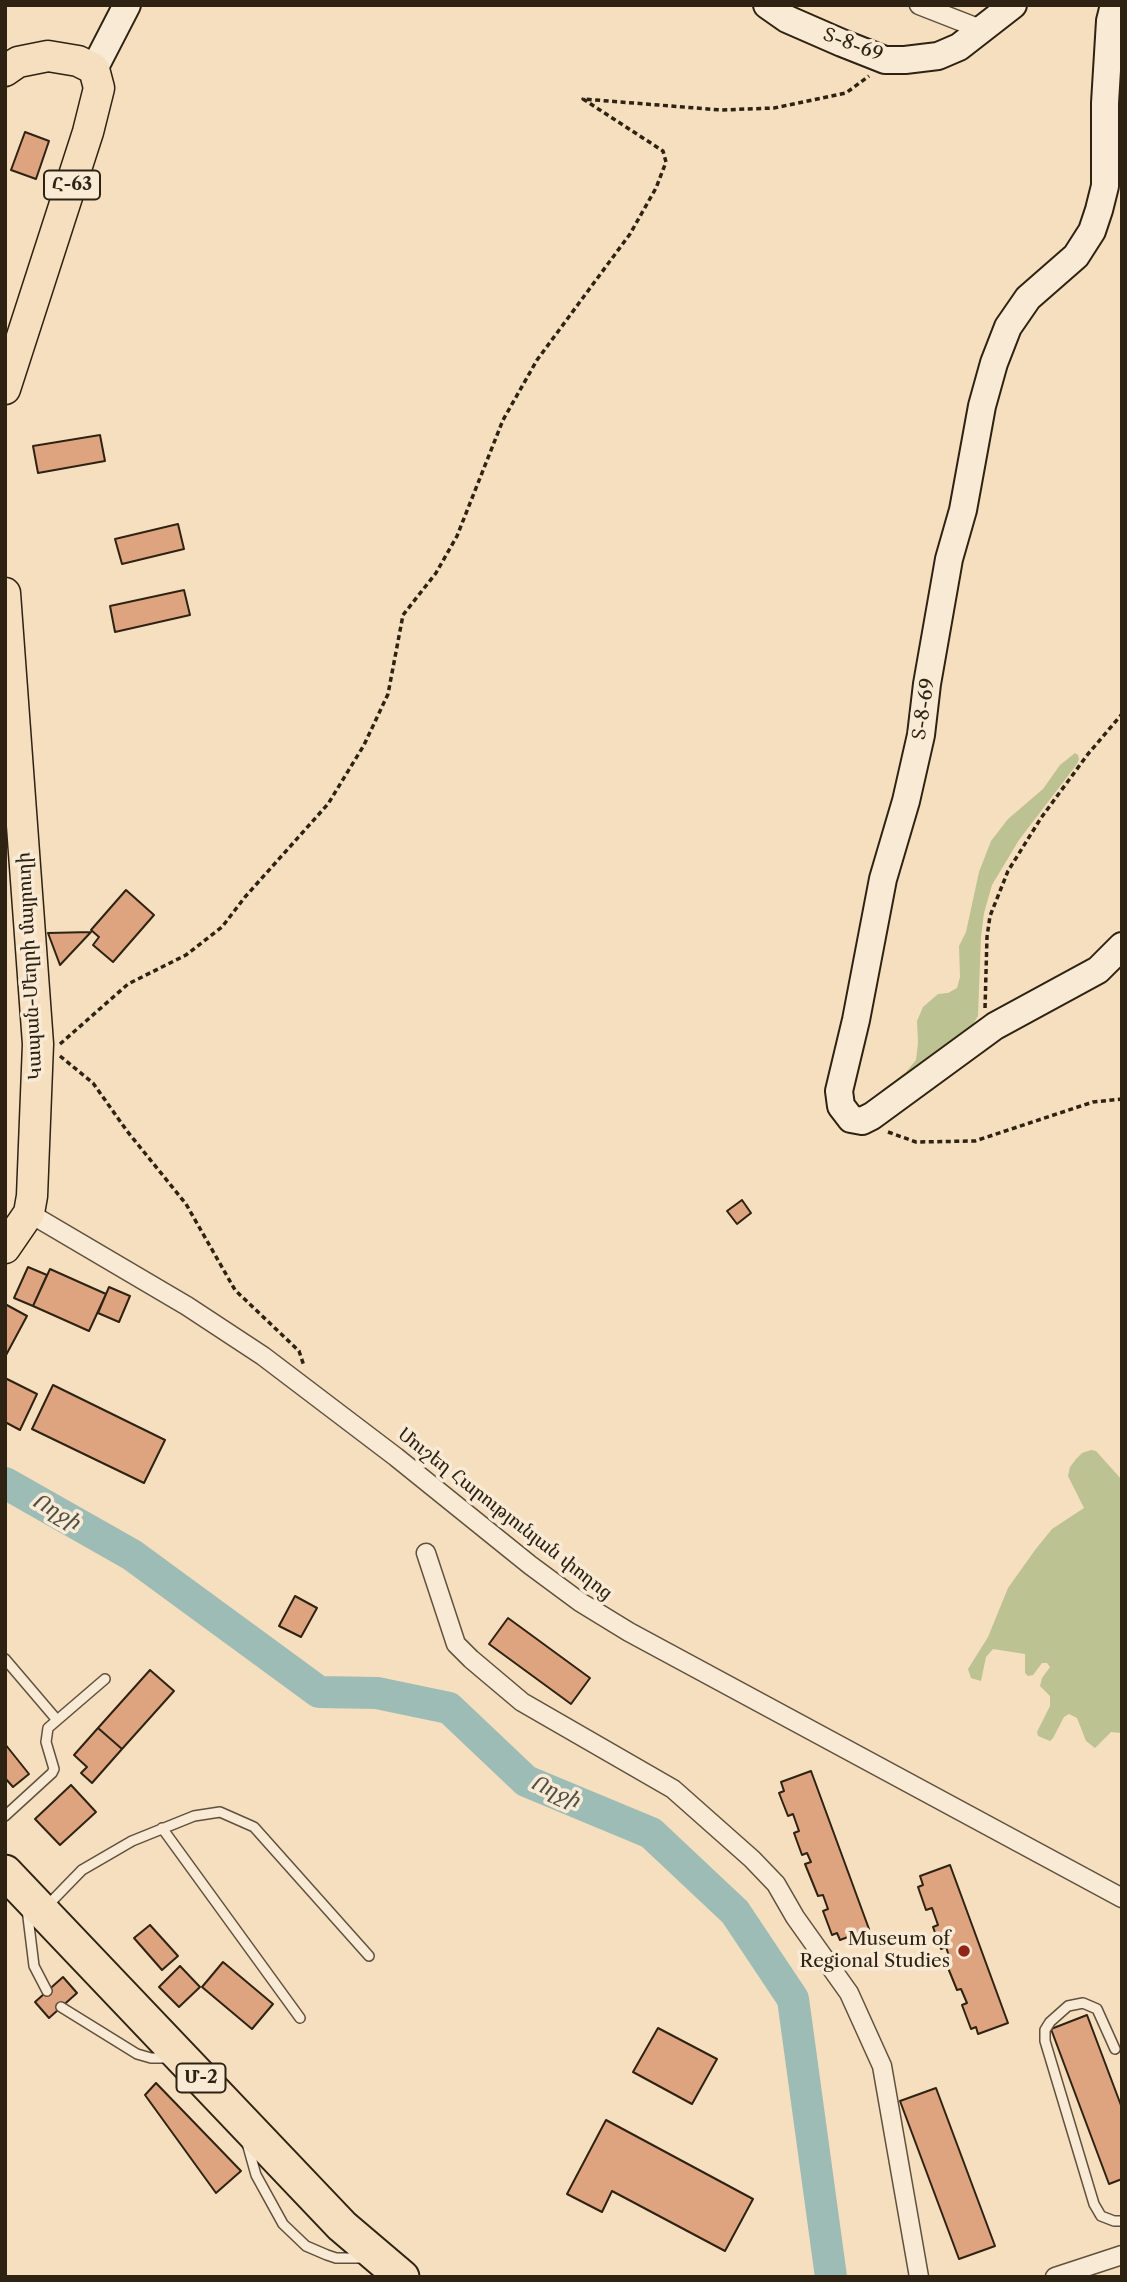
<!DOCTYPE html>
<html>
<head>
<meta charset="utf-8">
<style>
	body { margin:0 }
	#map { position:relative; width:1127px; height:2282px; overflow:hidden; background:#f6dfbe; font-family:"Libre Caslon Text",serif }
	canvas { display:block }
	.frame { position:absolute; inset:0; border:7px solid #2e2213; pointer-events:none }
</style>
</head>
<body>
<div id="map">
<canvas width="1127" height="2282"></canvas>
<div class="frame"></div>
</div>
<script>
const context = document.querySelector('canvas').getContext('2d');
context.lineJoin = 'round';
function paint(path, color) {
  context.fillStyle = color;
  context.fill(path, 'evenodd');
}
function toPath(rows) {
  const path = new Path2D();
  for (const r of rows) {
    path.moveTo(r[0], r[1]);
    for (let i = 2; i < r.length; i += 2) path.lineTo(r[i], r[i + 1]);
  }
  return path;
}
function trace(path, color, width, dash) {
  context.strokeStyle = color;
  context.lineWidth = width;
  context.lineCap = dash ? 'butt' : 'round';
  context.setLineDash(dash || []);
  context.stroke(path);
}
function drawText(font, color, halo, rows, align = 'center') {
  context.font = font + ' "Libre Caslon Text","Noto Serif Armenian",serif';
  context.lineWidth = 7;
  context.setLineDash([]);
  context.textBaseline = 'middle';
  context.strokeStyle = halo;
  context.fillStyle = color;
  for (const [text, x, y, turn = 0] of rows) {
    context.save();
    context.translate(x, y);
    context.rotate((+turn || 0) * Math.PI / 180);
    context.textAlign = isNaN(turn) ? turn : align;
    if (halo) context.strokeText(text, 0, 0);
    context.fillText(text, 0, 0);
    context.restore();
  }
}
const green = toPath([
	[1075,753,1078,755,1079,759,1077,764,1019,840,992,885,984,913,981,937,978,1016,970,1029,876,1098,882,1090,906,1072,916,1060,918,1043,917,1021,923,1007,938,994,948,993,957,988,960,977,959,946,966,932,979,872,991,841,1008,819,1043,789,1060,765],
	[1091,1450,1096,1451,1122,1480,1122,1733,1111,1732,1095,1748,1086,1741,1077,1718,1069,1714,1064,1717,1053,1738,1050,1741,1038,1736,1037,1732,1050,1706,1050,1696,1040,1686,1042,1678,1050,1667,1047,1663,1042,1663,1033,1675,1028,1676,1025,1673,1025,1654,993,1649,986,1657,981,1681,971,1678,968,1669,988,1637,1008,1588,1035,1550,1052,1529,1084,1508,1068,1476,1070,1467,1076,1459,1082,1453]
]);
const river = toPath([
	[5,1483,132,1555,319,1692,377,1693,449,1708,526,1781,651,1833,735,1912,793,1999,831,2277]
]);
const building = toPath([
	[25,132,49,141,36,179,11,170,25,132],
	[100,435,105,461,38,473,33,446,100,435],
	[178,524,184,549,122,564,115,539,178,524],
	[184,590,190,615,115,632,110,606,184,590],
	[126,890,154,915,113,962,93,945,99,937,91,930,126,890],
	[91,932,60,965,48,933,91,932],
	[742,1200,751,1213,737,1224,727,1211,742,1200],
	[28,1267,47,1275,33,1306,14,1298,28,1267],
	[50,1269,106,1294,89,1331,33,1306,50,1269],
	[109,1287,130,1296,119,1322,98,1313,109,1287],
	[5,1304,27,1316,5,1357,5,1304],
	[5,1378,37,1394,20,1430,5,1422,5,1378],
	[53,1385,165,1440,144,1483,32,1429,53,1385],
	[295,1596,317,1608,301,1637,279,1626,295,1596],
	[508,1618,590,1678,571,1704,489,1644,508,1618],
	[150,1670,174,1691,122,1749,98,1728,150,1670],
	[98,1728,122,1749,92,1783,81,1773,87,1767,74,1755,98,1728],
	[5,1744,29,1774,13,1787,5,1778,5,1744],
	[811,1771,869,1929,840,1940,837,1933,832,1935,823,1911,828,1909,823,1895,818,1896,805,1864,811,1862,807,1853,802,1855,794,1833,799,1831,793,1814,788,1816,779,1793,784,1791,781,1782,811,1771],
	[71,1785,96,1812,60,1845,35,1819,71,1785],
	[950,1865,1008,2023,978,2034,976,2027,971,2029,962,2005,967,2003,961,1989,957,1990,944,1958,949,1956,946,1947,941,1949,933,1927,938,1925,932,1908,926,1910,918,1887,923,1885,920,1876,950,1865],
	[150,1925,178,1956,162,1970,134,1938,150,1925],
	[223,1962,273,2004,252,2029,202,1987,223,1962],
	[180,1966,200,1987,179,2007,159,1987,180,1966],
	[63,1977,77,1993,49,2018,35,2002,63,1977],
	[1087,2015,1122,2108,1122,2179,1109,2184,1051,2029,1087,2015],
	[658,2028,717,2059,692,2104,633,2072,658,2028],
	[156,2083,241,2171,216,2193,145,2095,156,2083],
	[936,2088,995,2246,959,2259,900,2101,936,2088],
	[606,2120,753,2199,725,2251,612,2191,602,2212,567,2194,606,2120]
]);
const path = toPath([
	[985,1008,987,937,990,916,1008,871,1041,818,1088,754,1122,714],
	[60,1044,128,984,186,955,222,927,245,897,328,804,364,745,388,694,403,615,436,573,457,536,503,420,537,360,630,234,656,188,666,162,663,151,583,99,721,110,774,108,846,93,869,76],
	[60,1056,93,1083,127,1131,186,1204,235,1290,299,1351,304,1366],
	[888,1132,916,1142,975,1141,1093,1102,1122,1099]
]);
const lane = toPath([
	[5,1659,57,1720],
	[5,1816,52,1773,54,1769,46,1742,48,1728,105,1679],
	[162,1828,300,2018],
	[46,1907,82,1870,132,1841,194,1816,220,1812,254,1827,369,1956],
	[27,1909,34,1966,47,1991],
	[61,2007,137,2054,151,2058,169,2058],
	[1115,2049,1097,2009,1083,2003,1068,2006,1050,2022,1045,2030,1045,2041,1094,2204,1101,2216,1114,2221,1122,2221],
	[247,2143,256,2175,283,2224,306,2246,327,2255,336,2258,364,2258]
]);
const street = toPath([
	[919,5,983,30],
	[29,1213,187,1306,263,1356,396,1457,530,1565,580,1602,629,1632,1122,1898],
	[426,1553,456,1644,471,1659,522,1702,673,1789,752,1859,776,1884,795,1917,849,1993,882,2066,919,2277],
	[1055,2277,1122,2255]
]);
const secondary = toPath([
	[767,5,787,19,842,43,885,60,905,60,938,56,959,47,1013,5],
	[1114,5,1110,21,1105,103,1105,186,1099,210,1092,231,1076,256,1028,298,1008,327,994,363,982,406,963,510,949,559,927,684,921,735,906,801,883,879,856,1020,839,1091,841,1106,851,1119,862,1121,872,1116,995,1026,1098,970,1122,946],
	[94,69,127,5]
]);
const primary = toPath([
	[5,71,18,62,48,56,78,61,94,69,99,88,88,132,5,389],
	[5,593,38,1044,32,1196,29,1213,5,1248]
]);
const highway = toPath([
	[5,1872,342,2226,402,2277]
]);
const markers = [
	[964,1951,7,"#8f2418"]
];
const shields = [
	[72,185,56],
	[201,2078,49]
];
const shieldNames = [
	["Հ-63",72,185],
	["Մ-2",201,2078]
];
const streetNames = [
	["Տ-8-69",853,45,21],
	["Տ-8-69",924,709,-81],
	["Կապան-Մեղրի մայրուղի",30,966,-93],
	["Մուշեղ Հարությունյան փողոց",505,1514,38]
];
const poiNames = [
	["Museum of",950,1940],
	["Regional Studies",950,1962]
];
const waterNames = [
	["Ողջի",56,1512,30],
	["Ողջի",555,1792,24]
];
paint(green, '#bcc291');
trace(river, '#9dbcb5', 32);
paint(building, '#dea480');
trace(building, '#2e2213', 2);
trace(lane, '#60513e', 12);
trace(street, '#60513e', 21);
trace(secondary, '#2e2213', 30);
trace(primary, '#2e2213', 33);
trace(highway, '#2e2213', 37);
trace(path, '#2e2213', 3.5, [5, 3.5]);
trace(lane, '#f9ead5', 9);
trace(street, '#f9ead5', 18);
trace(secondary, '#f9ead5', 26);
trace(primary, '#f6dfbe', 30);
trace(highway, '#f6dfbe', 33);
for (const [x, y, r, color] of markers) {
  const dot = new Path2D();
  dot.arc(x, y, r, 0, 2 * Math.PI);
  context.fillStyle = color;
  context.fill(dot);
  trace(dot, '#f9ead5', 2.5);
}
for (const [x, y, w] of shields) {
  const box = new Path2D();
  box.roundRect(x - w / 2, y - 14.5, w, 29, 5);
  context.fillStyle = '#f9ead5';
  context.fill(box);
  trace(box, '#2e2213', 2);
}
drawText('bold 18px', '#2e2213', null, shieldNames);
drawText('19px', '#2e2213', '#f9ead5', streetNames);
drawText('19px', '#2e2213', '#f9ead5', poiNames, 'right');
drawText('italic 21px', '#4f5044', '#f9ead5', waterNames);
</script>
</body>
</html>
